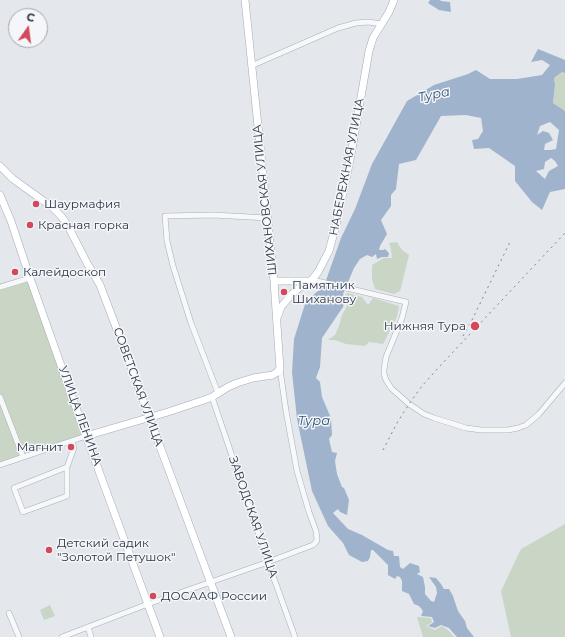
<!DOCTYPE html>
<html>
<head>
<meta charset="utf-8">
<style>
	body { margin:0 }
	#map { position:relative; width:565px; height:637px; overflow:hidden; background:#e4e7ec; font-family:Montserrat,sans-serif }
	canvas { display:block }
	.north { position:absolute; left:8px; top:8px; width:40px; height:40px; box-sizing:border-box; background:#f4f6f9; border:1px solid #a4a8b1; border-radius:50%; rotate:14deg; font-size:11px; font-weight:700; line-height:16px; text-align:center; color:#2b3445 }
	.north::after { content:''; display:block; margin:auto; width:14px; height:18px; background:#d1495b; clip-path:polygon(50% 0,100% 100%,50% 72%,0 100%) }
</style>
</head>
<body>
<div id="map">
<canvas width="565" height="637"></canvas>
<div class="north">С</div>
</div>
<script>
const context = document.querySelector('canvas').getContext('2d');
context.lineJoin = 'round';
function paint(path, color) {
  context.fillStyle = color;
  context.fill(path, 'evenodd');
}
function toPath(rows) {
  const path = new Path2D();
  for (const r of rows) {
    path.moveTo(r[0], r[1]);
    for (let i = 2; i < r.length; i += 2) path.lineTo(r[i], r[i + 1]);
  }
  return path;
}
function trace(path, color, width, dash) {
  context.strokeStyle = color;
  context.lineWidth = width;
  context.lineCap = dash ? 'butt' : 'round';
  context.setLineDash(dash || []);
  context.stroke(path);
}
function drawText(font, color, halo, rows, align = 'center') {
  context.font = font + ' Montserrat,sans-serif';
  context.lineWidth = 3;
  context.setLineDash([]);
  context.textBaseline = 'middle';
  context.strokeStyle = halo;
  context.fillStyle = color;
  for (const [text, x, y, turn = 0] of rows) {
    context.save();
    context.translate(x, y);
    context.rotate((+turn || 0) * Math.PI / 180);
    context.textAlign = isNaN(turn) ? turn : align;
    if (halo) context.strokeText(text, 0, 0);
    context.fillText(text, 0, 0);
    context.restore();
  }
}
const green = toPath([
	[562,72,565,73,565,111,553,103,555,85,554,78],
	[397,242,402,250,409,255,400,291,394,294,375,289,372,279,372,265,384,258,392,258,391,249,389,243],
	[30,278,86,436,0,465,0,287],
	[348,293,362,297,368,305,373,298,399,306,397,317,383,344,369,342,365,346,346,344,335,340,328,340,335,335,339,326,342,315,347,306,345,295],
	[565,524,565,637,511,637,501,591,521,549],
	[50,605,55,616,44,620,40,610],
	[417,617,431,618,432,622,426,626,435,630,442,626,449,631,454,637,423,637]
]);
const water = toPath([
	[430,0,440,0,441,1,450,2,451,12,439,10,428,3],
	[538,49,565,60,565,73,562,72,554,78,555,85,553,103,565,111,565,189,550,192,542,210,532,202,515,181,515,166,489,148,474,149,472,140,478,139,483,131,481,118,466,115,441,116,416,160,399,164,396,189,391,195,391,206,381,220,387,234,380,246,379,250,383,250,385,249,389,253,388,257,382,257,377,259,376,254,372,257,367,255,360,259,354,268,343,294,345,300,343,307,322,338,320,367,316,378,320,382,322,397,331,418,332,435,329,439,332,452,337,453,335,461,337,474,342,487,344,488,349,500,347,515,340,512,338,509,333,513,348,529,362,535,388,550,393,551,394,556,399,556,400,567,403,569,410,563,419,566,420,572,417,574,423,577,425,587,425,594,431,601,434,602,437,593,436,587,429,577,436,578,441,584,444,589,449,589,453,596,458,611,465,621,467,628,474,637,457,637,449,628,441,625,435,628,428,626,434,622,432,617,421,616,423,611,419,606,414,604,409,594,402,591,402,581,400,577,397,576,395,579,388,575,388,565,373,550,371,550,370,557,368,561,362,562,349,555,343,543,328,526,312,491,297,419,292,372,294,339,306,301,324,286,341,238,355,209,372,164,407,101,434,85,468,74,476,70,490,79,517,79,542,75,550,65,542,60,531,62],
	[550,122,559,130,556,149,550,150,544,150,545,144,553,140,549,133,543,131,537,135,540,126],
	[551,158,555,161,558,166,549,171,545,179,536,171,544,169,545,162]
]);
const minor = toPath([
	[251,66,338,28,356,23,368,22,382,24],
	[311,281,317,281,406,302,402,318,386,357,384,369,384,374,386,380,391,388,409,404,424,414,434,418,466,428,481,430,508,430,518,428,526,425,539,414,565,383],
	[0,287,30,278],
	[218,393,191,323,173,266,167,241,165,216,213,215,268,218],
	[0,397,23,457],
	[212,397,268,562,295,637],
	[0,465,86,436],
	[67,467,67,496,23,512,14,488,67,467,74,448,72,441],
	[9,613,19,637],
	[88,627,91,637],
	[62,637,148,604,268,562,313,545,316,542,317,540,316,531,309,512,297,471,286,411,280,369]
]);
const major = toPath([
	[0,166,13,179,52,207,61,216,68,226,87,263,100,285,135,377,149,417,231,637],
	[0,195,11,221,30,278,86,436,160,637],
	[274,281,309,281],
	[277,318,281,307,292,294,301,286,311,281,318,272,329,251,336,225,350,160,369,51,373,38,389,12,394,0],
	[86,436,168,412,204,400,212,397,228,387,237,383,253,378,273,375,277,372,280,369,274,281,245,0]
]);
const rail = toPath([
	[463,336,472,320,510,242],
	[383,450,397,423,409,404,422,386,439,367,565,233]
]);
const markers = [
	[36,204,4,"#d1495b"],
	[30,225,4,"#d1495b"],
	[15,272,4,"#d1495b"],
	[284,292,4,"#d1495b"],
	[475,326,5,"#d1495b"],
	[71,447,4,"#d1495b"],
	[49,550,4,"#d1495b"],
	[153,596,4,"#d1495b"]
];
const streetNames = [
	["НАБЕРЕЖНАЯ УЛИЦА",347,167,-79],
	["ШИХАНОВСКАЯ УЛИЦА",265,200,-96],
	["СОВЕТСКАЯ УЛИЦА",138,387,70],
	["УЛИЦА ЛЕНИНА",80,416,70],
	["ЗАВОДСКАЯ УЛИЦА",253,517,71]
];
const poiNames = [
	["Шаурмафия",44,204],
	["Красная горка",38,225],
	["Калейдоскоп",23,272],
	["Памятник",292,285],
	["Шиханову",292,299],
	["Нижняя Тура",466,326,"right"],
	["Магнит",63,447,"right"],
	["Детский садик",57,543],
	["\"Золотой Петушок\"",57,557],
	["ДОСААФ России",161,596]
];
const waterNames = [
	["Тура",434,95,-12],
	["Тура",314,421]
];
paint(green, '#c9d6c5');
paint(water, '#9fb4cc');
trace(minor, '#a9aeb7', 6);
trace(major, '#a3abb8', 8);
trace(minor, '#f7f8fa', 5);
trace(major, '#fff', 7);
trace(rail, '#7d8696', 1, [2, 4]);
for (const [x, y, r, color] of markers) {
  const dot = new Path2D();
  dot.arc(x, y, r, 0, 2 * Math.PI);
  context.fillStyle = color;
  context.fill(dot);
  trace(dot, '#f4f6f9', 1.5);
}
drawText('12px', '#2b3445', '#f4f6f9', streetNames);
drawText('12px', '#2b3445', '#f4f6f9', poiNames, 'left');
drawText('italic 13px', '#34527a', '#f4f6f9', waterNames);
</script>
</body>
</html>
